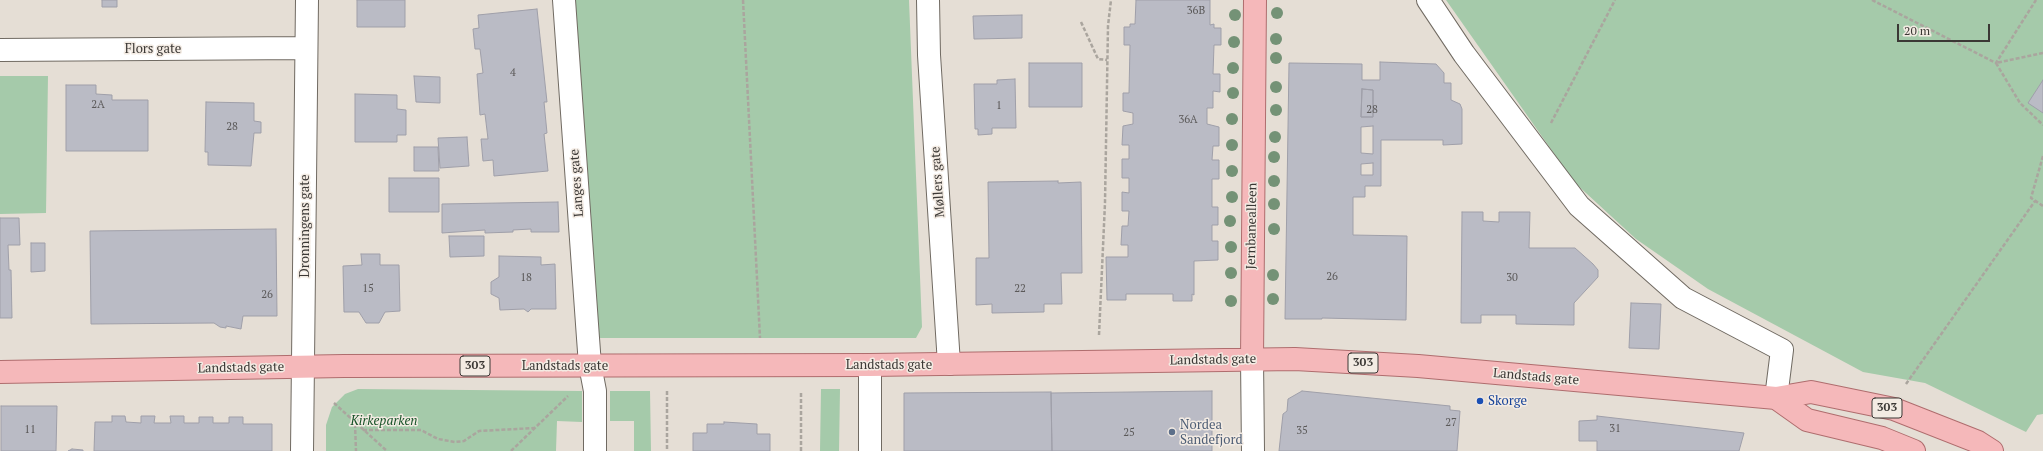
<!DOCTYPE html>
<html>
<head>
<meta charset="utf-8">
<style>
	body { margin:0 }
	#map { position:relative; width:2043px; height:451px; overflow:hidden; background:#e5ded5; font-family:"PT Serif",serif }
	canvas { display:block }
	.scale { position:absolute; left:1897px; top:24px; width:93px; height:18px; box-sizing:border-box; border:2px solid #3b3835; border-top:0; padding-left:5px; font-size:12px; line-height:14px; white-space:nowrap; color:#3b3835; -webkit-text-stroke:3px #f3ebe3; paint-order:stroke }
</style>
</head>
<body>
<div id="map">
<canvas width="2043" height="451"></canvas>
<div class="scale">20 m</div>
</div>
<script>
const context = document.querySelector('canvas').getContext('2d');
context.lineJoin = 'round';
function paint(path, color) {
  context.fillStyle = color;
  context.fill(path, 'evenodd');
}
function toPath(rows) {
  const path = new Path2D();
  for (const r of rows) {
    path.moveTo(r[0], r[1]);
    for (let i = 2; i < r.length; i += 2) path.lineTo(r[i], r[i + 1]);
  }
  return path;
}
function trace(path, color, width, dash) {
  context.strokeStyle = color;
  context.lineWidth = width;
  context.lineCap = dash ? 'butt' : 'round';
  context.setLineDash(dash || []);
  context.stroke(path);
}
function drawText(font, color, halo, rows, align = 'center') {
  context.font = font + ' "PT Serif",serif';
  context.lineWidth = 3;
  context.setLineDash([]);
  context.textBaseline = 'middle';
  context.strokeStyle = halo;
  context.fillStyle = color;
  for (const [text, x, y, turn = 0] of rows) {
    context.save();
    context.translate(x, y);
    context.rotate((+turn || 0) * Math.PI / 180);
    context.textAlign = isNaN(turn) ? turn : align;
    if (halo) context.strokeText(text, 0, 0);
    context.fillText(text, 0, 0);
    context.restore();
  }
}
const green = toPath([
	[564,0,909,0,922,327,916,338,588,338],
	[1446,0,2043,0,2043,414,2037,415,2026,432,1925,383,1863,372,1708,289,1636,239,1574,182],
	[0,76,48,76,46,213,0,214],
	[358,389,582,391,582,422,557,421,556,451,326,451,326,425,332,407,345,394],
	[821,389,840,389,839,451,820,451],
	[610,391,650,391,651,451,634,451,634,421,610,421]
]);
const building = toPath([
	[102,0,117,0,117,7,102,7,102,0],
	[357,0,405,0,405,27,357,27,357,0],
	[1136,0,1210,0,1210,25,1214,24,1214,28,1221,28,1221,45,1214,45,1213,74,1220,74,1220,92,1213,91,1213,108,1207,108,1207,124,1219,127,1219,146,1213,146,1212,160,1219,160,1219,179,1212,179,1212,207,1218,207,1218,225,1212,225,1212,241,1218,241,1218,260,1194,261,1194,295,1192,294,1192,301,1173,301,1173,294,1126,294,1126,300,1107,300,1106,257,1128,257,1128,245,1121,245,1122,226,1128,226,1129,211,1122,211,1122,192,1129,193,1129,178,1122,178,1122,159,1129,159,1129,145,1122,145,1123,126,1133,124,1133,113,1123,111,1123,93,1129,93,1130,45,1124,45,1124,27,1130,27,1130,24,1135,24,1136,0],
	[537,9,547,102,544,102,547,133,544,134,548,171,494,176,493,160,483,161,481,139,488,139,485,114,480,115,477,74,483,73,480,49,475,49,473,29,479,28,478,15,537,9],
	[1022,15,1022,38,974,39,973,16,1022,15],
	[1380,62,1436,64,1444,73,1444,83,1451,83,1451,100,1460,104,1462,109,1462,144,1443,145,1443,140,1381,140,1381,186,1365,186,1365,197,1353,197,1353,235,1407,236,1406,320,1322,318,1322,319,1285,319,1289,63,1362,64,1362,80,1380,80,1380,62],
	[1362,89,1373,90,1373,117,1361,117,1362,89],
	[1373,126,1373,154,1361,153,1361,127,1373,126],
	[1373,163,1373,175,1361,175,1361,164,1373,163],
	[1029,63,1082,63,1082,107,1029,107,1029,63],
	[414,76,440,77,440,103,416,102,414,76],
	[1015,79,1016,128,992,128,992,134,978,135,978,129,975,129,974,84,997,84,997,80,1015,79],
	[2043,80,2043,113,2028,103,2043,80],
	[66,85,96,85,96,94,112,95,112,100,148,100,148,151,66,151,66,85],
	[1362,89,1373,90,1373,117,1361,117,1362,89],
	[355,94,397,95,397,109,406,110,406,135,397,135,397,142,355,142,355,94],
	[206,102,254,103,254,121,261,122,261,133,254,133,251,166,208,165,208,152,205,152,206,102],
	[467,137,469,166,440,168,438,138,467,137],
	[414,147,438,147,439,171,414,171,414,147],
	[389,178,439,178,439,212,389,212,389,178],
	[1058,181,1058,183,1081,182,1082,273,1061,273,1062,304,1044,304,1044,312,992,313,992,304,976,305,976,258,989,258,988,182,1058,181],
	[558,202,559,232,531,232,531,229,513,230,513,232,485,233,485,230,442,233,442,204,558,202],
	[1462,212,1483,212,1483,221,1499,222,1499,212,1530,212,1529,248,1575,248,1593,264,1598,270,1598,277,1574,303,1574,325,1516,324,1516,315,1481,315,1481,323,1461,323,1462,212],
	[0,218,19,218,20,245,8,245,9,270,11,270,12,318,0,318,0,218],
	[276,229,277,316,243,316,241,329,226,326,226,328,220,327,214,323,91,324,90,231,276,229],
	[449,236,484,236,484,256,450,257,449,236],
	[31,243,45,243,45,271,31,272,31,243],
	[361,254,380,254,380,265,399,265,400,311,385,312,379,323,366,323,359,312,344,312,343,266,362,265,361,254],
	[499,256,541,257,541,265,555,264,556,309,531,309,528,312,524,309,500,310,499,298,491,294,491,282,499,277,499,256],
	[1631,303,1661,304,1659,349,1629,348,1631,303],
	[1212,391,1212,451,1052,451,1051,393,1212,391],
	[1302,391,1450,406,1450,410,1460,411,1457,451,1279,451,1283,414,1287,411,1288,399,1302,391],
	[1051,392,1052,451,904,451,904,393,1051,392],
	[1,406,57,406,56,451,1,451,1,406],
	[112,416,125,416,126,422,141,423,141,416,155,416,154,423,171,423,170,416,184,416,184,423,199,423,199,417,213,417,213,423,229,423,229,417,243,417,243,424,272,424,272,451,94,451,95,422,112,422,112,416],
	[1597,416,1744,433,1739,451,1597,451,1597,441,1579,441,1579,421,1597,420,1597,416],
	[724,422,757,424,757,434,770,434,770,451,693,451,693,433,707,433,707,424,724,424,724,422],
	[72,449,83,450,83,451,68,451,72,449]
]);
const path = toPath([
	[743,0,760,338],
	[1872,0,1996,63,2036,0],
	[1081,22,1098,59,1107,60],
	[2043,53,1996,63,2020,103,2043,125],
	[1551,123,1615,0],
	[2043,156,2031,198,2043,206],
	[1099,335,1105,203,1108,26,1111,0],
	[1906,384,2035,201],
	[667,391,667,451],
	[334,403,387,451],
	[355,424,356,451],
	[363,430,421,430,438,439,455,442,464,441,479,431,535,428],
	[511,451,568,396],
	[801,451,801,392]
]);
const minor = toPath([
	[564,0,588,338,590,365,595,391,595,451],
	[928,0,929,55,949,364],
	[1428,0,1464,54,1579,206,1683,298,1782,350,1776,398],
	[0,50,306,48],
	[1252,359,1253,451],
	[870,365,870,451],
	[302,451,307,0]
]);
const major = toPath([
	[1252,359,1255,0],
	[0,372,344,366,870,365,1295,359,1418,366,1776,398,1811,392,1894,409,1978,442,1992,451],
	[1776,398,1807,420,1882,438,1914,451]
]);
const trees = [
	[1277,13],
	[1235,15],
	[1276,39],
	[1234,42],
	[1276,58],
	[1233,68],
	[1276,87],
	[1233,93],
	[1276,110],
	[1232,119],
	[1275,137],
	[1232,145],
	[1274,157],
	[1232,171],
	[1274,181],
	[1232,197],
	[1274,204],
	[1230,221],
	[1274,229],
	[1231,247],
	[1231,273],
	[1273,275],
	[1273,299],
	[1231,301]
];
const markers = [
	[1480,401,4,"#1a4fb4"],
	[1172,432,4,"#5c6f8a"]
];
const numberNames = [
	["36B",1196,11],
	["4",513,73],
	["2A",98,105],
	["1",999,106],
	["28",1372,110],
	["36A",1188,120],
	["28",232,127],
	["26",1332,277],
	["18",526,278],
	["30",1512,278],
	["15",368,289],
	["22",1020,289],
	["26",267,295],
	["27",1451,423],
	["31",1615,429],
	["11",30,430],
	["35",1302,431],
	["25",1129,433]
];
const shields = [
	[1363,363,30],
	[475,366,30],
	[1887,408,30]
];
const shieldNames = [
	["303",1363,363],
	["303",475,366],
	["303",1887,408]
];
const streetNames = [
	["Flors gate",153,49],
	["Møllers gate",938,182,-94],
	["Langes gate",577,183,-94],
	["Dronningens gate",305,226,-90],
	["Jernbanealleen",1252,226,-89],
	["Landstads gate",1213,360,-1],
	["Landstads gate",889,365],
	["Landstads gate",565,366],
	["Landstads gate",241,368,-1],
	["Landstads gate",1536,377,5]
];
const transitNames = [
	["Skorge",1488,401]
];
const parkNames = [
	["Kirkeparken",384,421]
];
const serviceNames = [
	["Nordea",1180,425],
	["Sandefjord",1180,440]
];
paint(green, '#a5caaa');
paint(building, '#babbc5');
trace(building, '#9f9fa9', 1);
trace(minor, '#706a62', 24);
trace(major, '#af6d6e', 24);
trace(path, '#aaa59e', 2.5, [4, 2]);
trace(minor, '#fff', 22);
trace(major, '#f5b8ba', 22);
context.fillStyle = '#749276';
for (const [x, y] of trees) {
  context.beginPath();
  context.arc(x, y, 6, 0, 2 * Math.PI);
  context.fill();
}
for (const [x, y, r, color] of markers) {
  const dot = new Path2D();
  dot.arc(x, y, r, 0, 2 * Math.PI);
  context.fillStyle = color;
  context.fill(dot);
  trace(dot, '#f3ebe3', 1.5);
}
drawText('11px', '#5b5959', null, numberNames);
for (const [x, y, w] of shields) {
  const box = new Path2D();
  box.roundRect(x - w / 2, y - 10, w, 20, 3);
  context.fillStyle = '#f3ebe3';
  context.fill(box);
  trace(box, '#3b3835', 1);
}
drawText('bold 12px', '#3b3835', null, shieldNames);
drawText('13px', '#3b3835', '#f3ebe3', streetNames);
drawText('13px', '#164399', '#f3ebe3', transitNames, 'left');
drawText('italic 13px', '#175328', '#f3ebe3', parkNames);
drawText('13px', '#4e5e75', '#f3ebe3', serviceNames, 'left');
</script>
</body>
</html>
